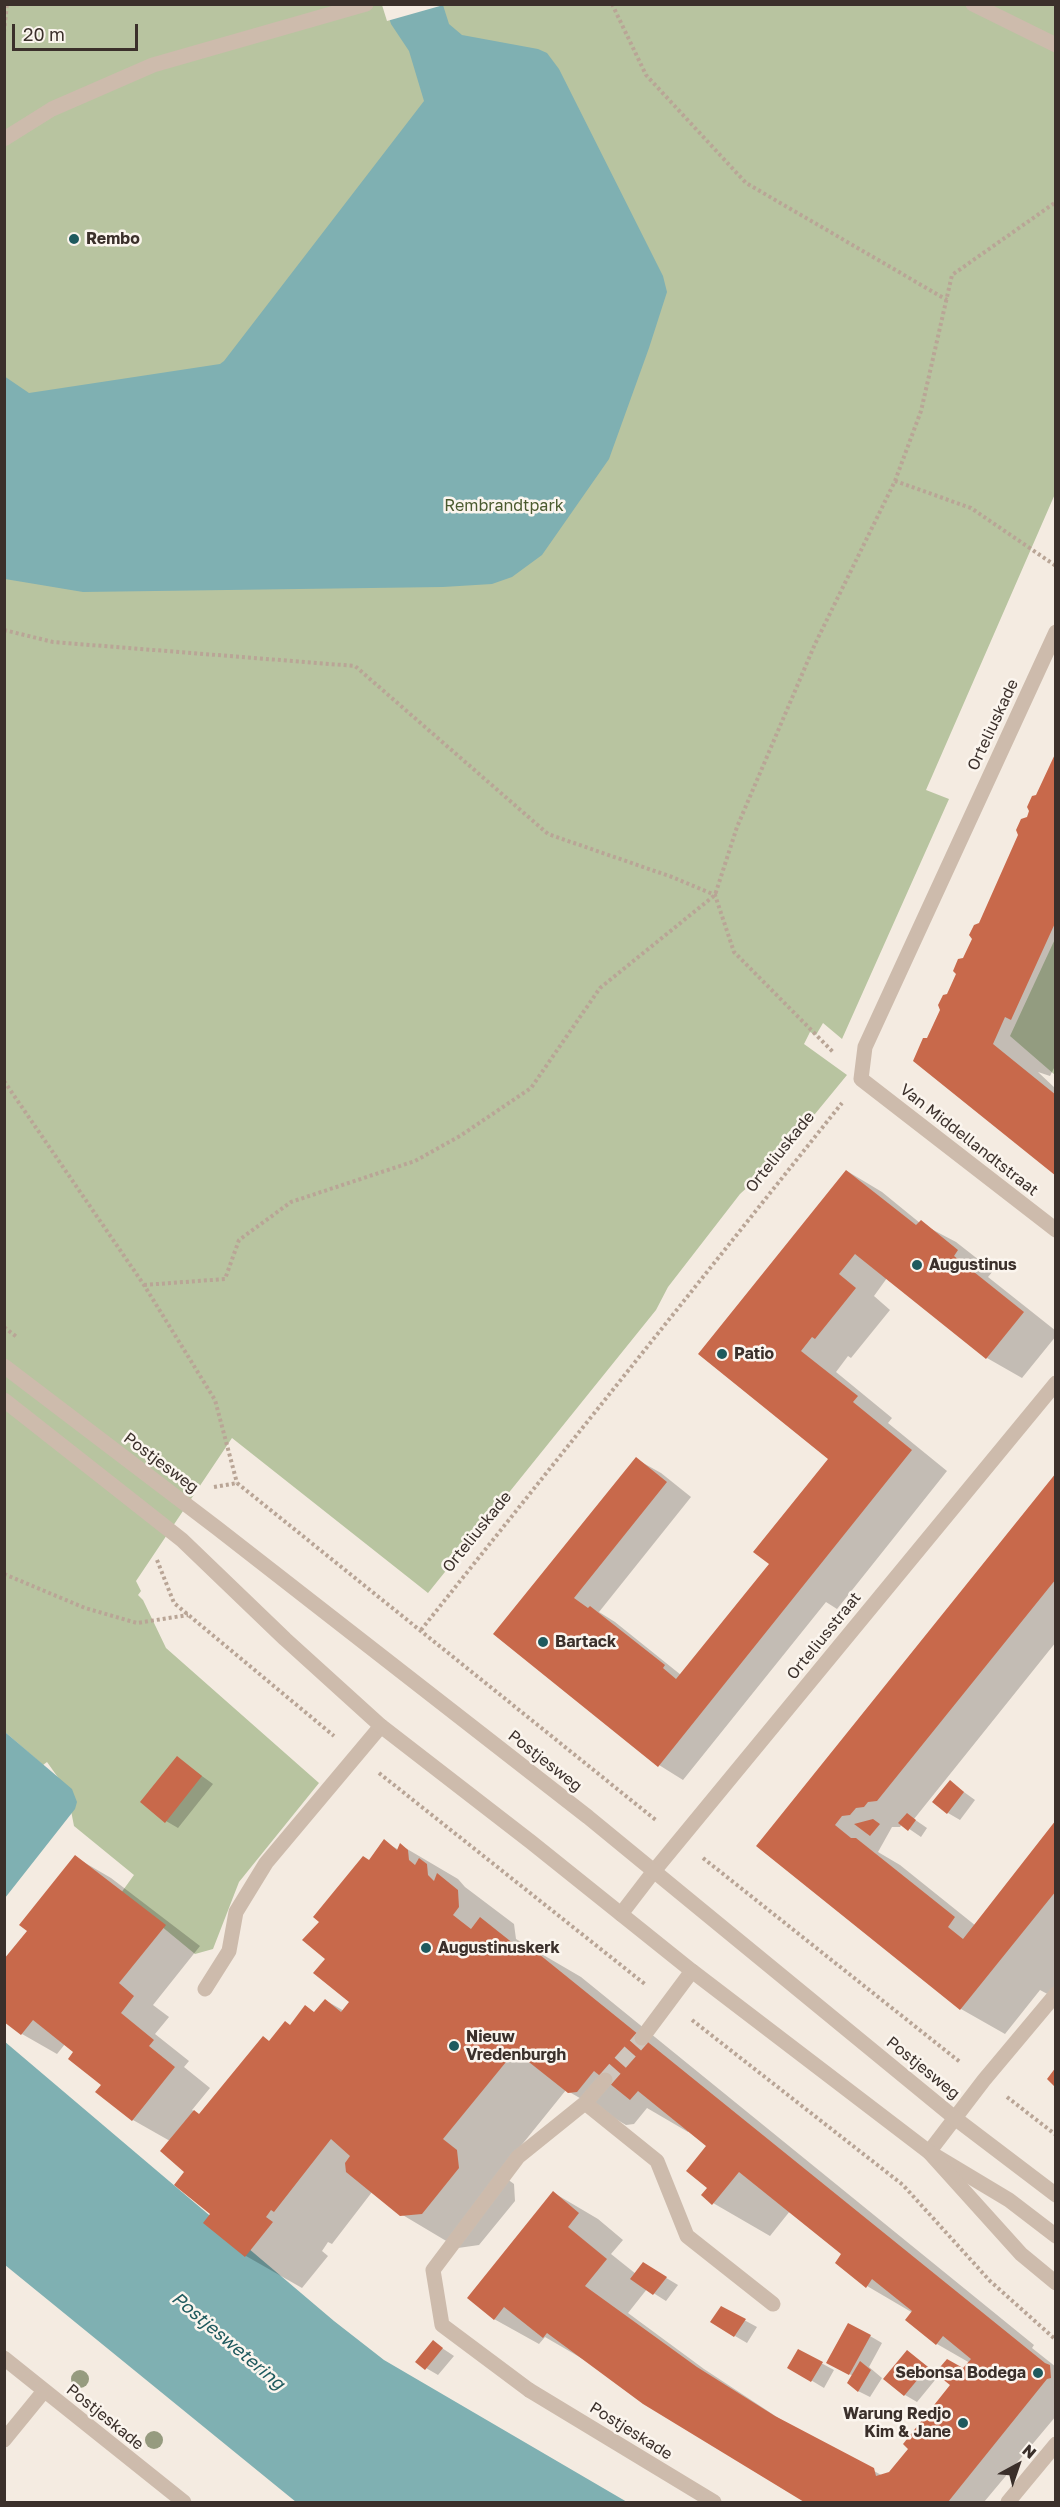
<!DOCTYPE html>
<html>
<head>
<meta charset="utf-8">
<style>
	body { margin:0 }
	#map { position:relative; width:1060px; height:2507px; overflow:hidden; background:#f4ebe1; font-family:"Golos Text",sans-serif }
	canvas { display:block }
	.frame { position:absolute; inset:0; border:6px solid #3b302b; pointer-events:none }
	.north { position:absolute; left:988px; top:2435px; width:60px; height:60px; -webkit-text-stroke:4px #fbf5ee; paint-order:stroke; rotate:40deg; font-size:16px; font-weight:700; line-height:24px; text-align:center; color:#3b302b }
	.north::after { content:''; display:block; margin:auto; width:21px; height:27px; background:#3b302b; clip-path:polygon(50% 0,100% 100%,50% 72%,0 100%) }
	.scale { position:absolute; left:12px; top:24px; width:126px; height:27px; box-sizing:border-box; border:3px solid #3b302b; border-top:0; padding-left:8px; font-size:18px; line-height:21px; white-space:nowrap; color:#3b302b; -webkit-text-stroke:4px #fbf5ee; paint-order:stroke }
</style>
</head>
<body>
<div id="map">
<canvas width="1060" height="2507"></canvas>
<div class="frame"></div>
<div class="north">N</div>
<div class="scale">20 m</div>
</div>
<script>
const context = document.querySelector('canvas').getContext('2d');
context.lineJoin = 'round';
function paint(path, color) {
  context.fillStyle = color;
  context.fill(path, 'evenodd');
}
function toPath(rows) {
  const path = new Path2D();
  for (const r of rows) {
    path.moveTo(r[0], r[1]);
    for (let i = 2; i < r.length; i += 2) path.lineTo(r[i], r[i + 1]);
  }
  return path;
}
function trace(path, color, width, dash) {
  context.strokeStyle = color;
  context.lineWidth = width;
  context.lineCap = dash ? 'butt' : 'round';
  context.setLineDash(dash || []);
  context.stroke(path);
}
function drawText(font, color, halo, rows, align = 'center') {
  context.font = font + ' "Golos Text",sans-serif';
  context.lineWidth = 5;
  context.setLineDash([]);
  context.textBaseline = 'middle';
  context.strokeStyle = halo;
  context.fillStyle = color;
  for (const [text, x, y, turn = 0] of rows) {
    context.save();
    context.translate(x, y);
    context.rotate((+turn || 0) * Math.PI / 180);
    context.textAlign = isNaN(turn) ? turn : align;
    if (halo) context.strokeText(text, 0, 0);
    context.fillText(text, 0, 0);
    context.restore();
  }
}
const green = toPath([
	[4,5,1055,5,1055,494,926,790,949,799,842,1039,823,1023,816,1035,810,1032,804,1044,847,1075,778,1159,740,1194,668,1287,656,1310,428,1593,232,1438,136,1581,141,1591,138,1595,143,1600,166,1648,319,1783,239,1882,213,1949,195,1954,121,1893,134,1875,74,1826,67,1790,47,1762,43,1765,5,1732],
	[1055,939,1055,1075,1010,1036]
]);
const water = toPath([
	[385,5,443,5,449,24,462,35,538,49,547,53,559,69,663,276,667,292,649,348,609,459,542,555,512,577,492,584,443,587,83,592,5,579,4,376,29,393,220,364,224,361,424,101,409,51,391,24],
	[5,1732,72,1789,77,1802,75,1809,5,1898],
	[4,2041,334,2321,384,2360,627,2502,296,2502,5,2265]
]);
const pier = toPath([
	[447,4,387,21,382,5,382,4]
]);
const shadow = toPath([
	[1056,756,1056,1064,1050,1076,1038,1072,1056,1089,1056,1174,928,1040],
	[847,1171,882,1192,920,1223,956,1242,993,1271,988,1277,1056,1331,1056,1336,1022,1378,987,1358,887,1278,874,1296,890,1310,851,1358,848,1356,836,1372,892,1418,888,1423,947,1471,837,1609,826,1602,683,1780,659,1765,495,1634,636,1459,661,1473,691,1497,599,1612,615,1622,681,1675,771,1564,830,1458,700,1354],
	[1056,1475,1056,1642,914,1819,927,1828,921,1837,902,1824,900,1827,892,1827,878,1852,900,1865,976,1926,1056,1823,1056,1993,1053,1997,1040,1990,1005,2034,961,2009,758,1846],
	[177,1758,213,1784,178,1828,166,1821],
	[950,1782,975,1800,960,1820,948,1813],
	[385,1842,399,1850,402,1846,458,1879,465,1887,514,1924,516,1939,581,1977,1034,2345,1032,2348,1056,2367,1056,2416,984,2502,805,2502,588,2362,545,2337,539,2344,494,2319,554,2193,598,2219,623,2240,611,2254,636,2274,643,2264,678,2285,666,2301,647,2289,628,2313,704,2369,780,2419,883,2476,890,2474,910,2449,952,2385,940,2374,917,2402,905,2395,907,2352,937,2373,964,2370,970,2363,937,2344,908,2320,913,2313,867,2286,844,2254,790,2211,770,2236,713,2203,709,2188,708,2145,689,2130,688,2132,647,2108,634,2124,626,2125,566,2090,499,2173,514,2184,515,2201,479,2245,458,2248,401,2214,372,2192,332,2244,328,2242,322,2251,328,2256,302,2288,246,2256,212,2214,170,2141,133,2120,75,2052,65,2044,57,2054,22,2034,29,1931,75,1857,111,1878,200,1946,153,2005,169,2017,155,2034,189,2061,184,2067,210,2088,192,2110,200,2115,263,2038,270,2042,315,2013,325,2000,344,2011,351,2002,327,1959,370,1861],
	[722,2308,757,2327,747,2343,735,2336],
	[870,2336,882,2343,869,2367,882,2378,870,2397,858,2391,853,2376,840,2369],
	[433,2342,454,2356,438,2375,426,2368],
	[799,2351,834,2370,824,2388,789,2367]
]);
const building = toPath([
	[1056,752,1056,921,1011,1020,1005,1017,993,1044,1056,1095,1056,1176,913,1061,923,1038,927,1038,940,1010,938,1005,943,995,947,994,956,974,953,971,958,959,963,958,972,939,969,935,974,925,979,923,1018,835,1016,830,1021,819,1027,817,1029,811,1027,807,1032,796,1036,795],
	[846,1170,916,1225,921,1220,958,1250,954,1256,1024,1312,986,1359,855,1254,839,1274,856,1288,815,1339,812,1337,801,1351,858,1396,853,1402,912,1450,658,1767,493,1634,636,1457,667,1482,574,1598,588,1608,590,1606,665,1665,663,1668,676,1679,769,1564,753,1552,828,1459,698,1354],
	[1056,1473,1056,1579,877,1801,868,1802,864,1807,856,1808,850,1815,842,1816,835,1825,851,1838,856,1838,955,1917,948,1927,963,1939,1056,1820,1056,1891,960,2010,756,1846],
	[177,1756,202,1776,165,1823,140,1802],
	[950,1780,964,1792,947,1814,932,1802],
	[907,1813,916,1820,908,1831,898,1823],
	[873,1819,880,1824,870,1836,854,1824],
	[384,1839,397,1850,400,1843,408,1850,409,1860,415,1865,419,1858,427,1864,428,1875,434,1881,437,1873,458,1890,459,1907,453,1915,471,1929,480,1917,519,1948,524,1942,1045,2363,1050,2365,1051,2378,1047,2379,948,2502,804,2502,643,2404,547,2333,543,2338,504,2307,494,2320,467,2298,553,2191,579,2213,568,2227,607,2259,585,2286,697,2367,775,2416,874,2468,876,2476,889,2472,908,2449,903,2444,950,2385,935,2373,947,2359,963,2368,971,2359,943,2336,936,2345,905,2320,912,2311,872,2279,866,2288,835,2263,841,2254,739,2172,712,2205,701,2195,707,2188,686,2171,706,2146,638,2091,630,2100,594,2071,577,2092,568,2093,515,2051,443,2139,457,2150,459,2168,422,2214,400,2216,346,2172,345,2163,350,2156,331,2139,274,2212,271,2210,266,2217,273,2222,245,2257,203,2223,210,2214,174,2185,184,2172,160,2151,194,2110,199,2114,263,2036,269,2041,285,2021,290,2025,305,2005,314,2012,325,1999,341,2012,349,2002,313,1973,325,1959,302,1940,319,1922,313,1917,363,1856,369,1860],
	[75,1855,166,1925,119,1983,134,1996,121,2013,154,2040,149,2046,175,2067,132,2121,95,2092,101,2085,68,2059,73,2052,33,2020,21,2035,4,2022,4,1959,27,1931,19,1925],
	[1056,2067,1056,2088,1047,2079],
	[643,2262,667,2277,653,2295,630,2279],
	[721,2306,746,2319,734,2337,710,2322],
	[848,2323,871,2335,849,2375,826,2363],
	[433,2340,443,2348,425,2370,415,2362],
	[798,2349,823,2362,811,2382,787,2368],
	[907,2350,928,2367,904,2396,883,2379],
	[860,2361,871,2370,858,2392,847,2383]
]);
const pedestrianTunnel = toPath([
	[605,2080,642,2038]
]);
const path = toPath([
	[612,4,646,75,746,183,947,300],
	[4,32,7,4],
	[895,481,921,411,952,275,1056,202],
	[4,630,53,642,355,666,548,834,672,877,715,895,734,952,834,1053],
	[4,1081,144,1285,215,1400,237,1483],
	[144,1285,225,1279,239,1240,291,1202,415,1161,460,1136,531,1088,600,988,715,895,737,827,815,644,895,481,971,508,1056,566],
	[4,1327,18,1338],
	[237,1483,657,1821],
	[214,1487,237,1483],
	[157,1560,174,1603,334,1736],
	[4,1574,85,1608,137,1623,188,1615],
	[421,1630,842,1103],
	[379,1773,646,1985],
	[703,1858,960,2062],
	[692,2020,903,2185,990,2281,1056,2340],
	[1007,2097,1056,2135]
]);
const service = toPath([
	[205,1989,229,1951,236,1912,266,1863,381,1726],
	[934,2155,1009,2200,1056,2236],
	[1008,2502,1056,2444]
]);
const pedestrian = toPath([
	[973,4,1056,45],
	[4,139,52,109,153,65,366,4],
	[642,2038,692,1971],
	[585,2103,657,2161,687,2236,773,2304],
	[529,2390,442,2325,433,2270,518,2157,585,2103,605,2080]
]);
const minor = toPath([
	[1056,632,865,1047,861,1079,1056,1230],
	[621,1914,654,1871,1056,1383],
	[929,2152,984,2080,1056,1994],
	[4,2358,184,2502],
	[529,2390,714,2502],
	[4,2440,44,2391]
]);
const tertiary = toPath([
	[4,1366,217,1528,588,1817,956,2119,1056,2195],
	[4,1400,182,1540,285,1639,381,1726,531,1842,692,1971,929,2152,1021,2254,1056,2283]
]);
const trees = [
	[80,2379],
	[154,2440]
];
const markers = [
	[74,239,6,"#1f5a5e"],
	[917,1265,6,"#1f5a5e"],
	[722,1354,6,"#1f5a5e"],
	[543,1642,6,"#1f5a5e"],
	[426,1948,6,"#1f5a5e"],
	[454,2046,6,"#1f5a5e"],
	[1038,2373,6,"#1f5a5e"],
	[963,2423,6,"#1f5a5e"]
];
const poiNames = [
	["Rembo",86,239],
	["Augustinus",929,1265],
	["Patio",734,1354],
	["Bartack",555,1642],
	["Augustinuskerk",438,1948],
	["Nieuw",466,2037],
	["Vredenburgh",466,2055],
	["Sebonsa Bodega",1026,2373,"right"],
	["Warung Redjo",951,2414,"right"],
	["Kim & Jane",951,2432,"right"]
];
const parkNames = [
	["Rembrandtpark",504,506]
];
const streetNames = [
	["Orteliuskade",993,725,-65],
	["Van Middellandtstraat",969,1140,38],
	["Orteliuskade",780,1152,-51],
	["Postjesweg",161,1463,37],
	["Orteliuskade",477,1532,-51],
	["Orteliusstraat",824,1636,-51],
	["Postjesweg",545,1761,38],
	["Postjesweg",923,2068,39],
	["Postjeskade",105,2417,39],
	["Postjeskade",631,2431,32]
];
const waterNames = [
	["Postjeswetering",228,2341,40]
];
paint(green, '#b8c4a0');
paint(water, '#7fb0b2');
paint(pier, '#f4ebe1');
paint(shadow, '#0003');
paint(building, '#c8694b');
trace(pedestrianTunnel, '#cfc6bd', 15, [15, 8]);
trace(path, '#b9a596', 4, [3, 3]);
trace(service, '#cdbbac', 15);
trace(pedestrian, '#cdbbac', 15);
trace(minor, '#cdbbac', 15);
trace(tertiary, '#cdbbac', 15);
context.fillStyle = '#969b7f';
for (const [x, y] of trees) {
  context.beginPath();
  context.arc(x, y, 9, 0, 2 * Math.PI);
  context.fill();
}
for (const [x, y, r, color] of markers) {
  const dot = new Path2D();
  dot.arc(x, y, r, 0, 2 * Math.PI);
  context.fillStyle = color;
  context.fill(dot);
  trace(dot, '#fbf5ee', 2);
}
drawText('bold 16px', '#3b302b', '#fbf5ee', poiNames, 'left');
drawText('16px', '#4a5a2e', '#fbf5ee', parkNames);
drawText('16px', '#3b302b', '#fbf5ee', streetNames);
drawText('italic 18px', '#1f5a5e', '#fbf5ee', waterNames);
</script>
</body>
</html>
